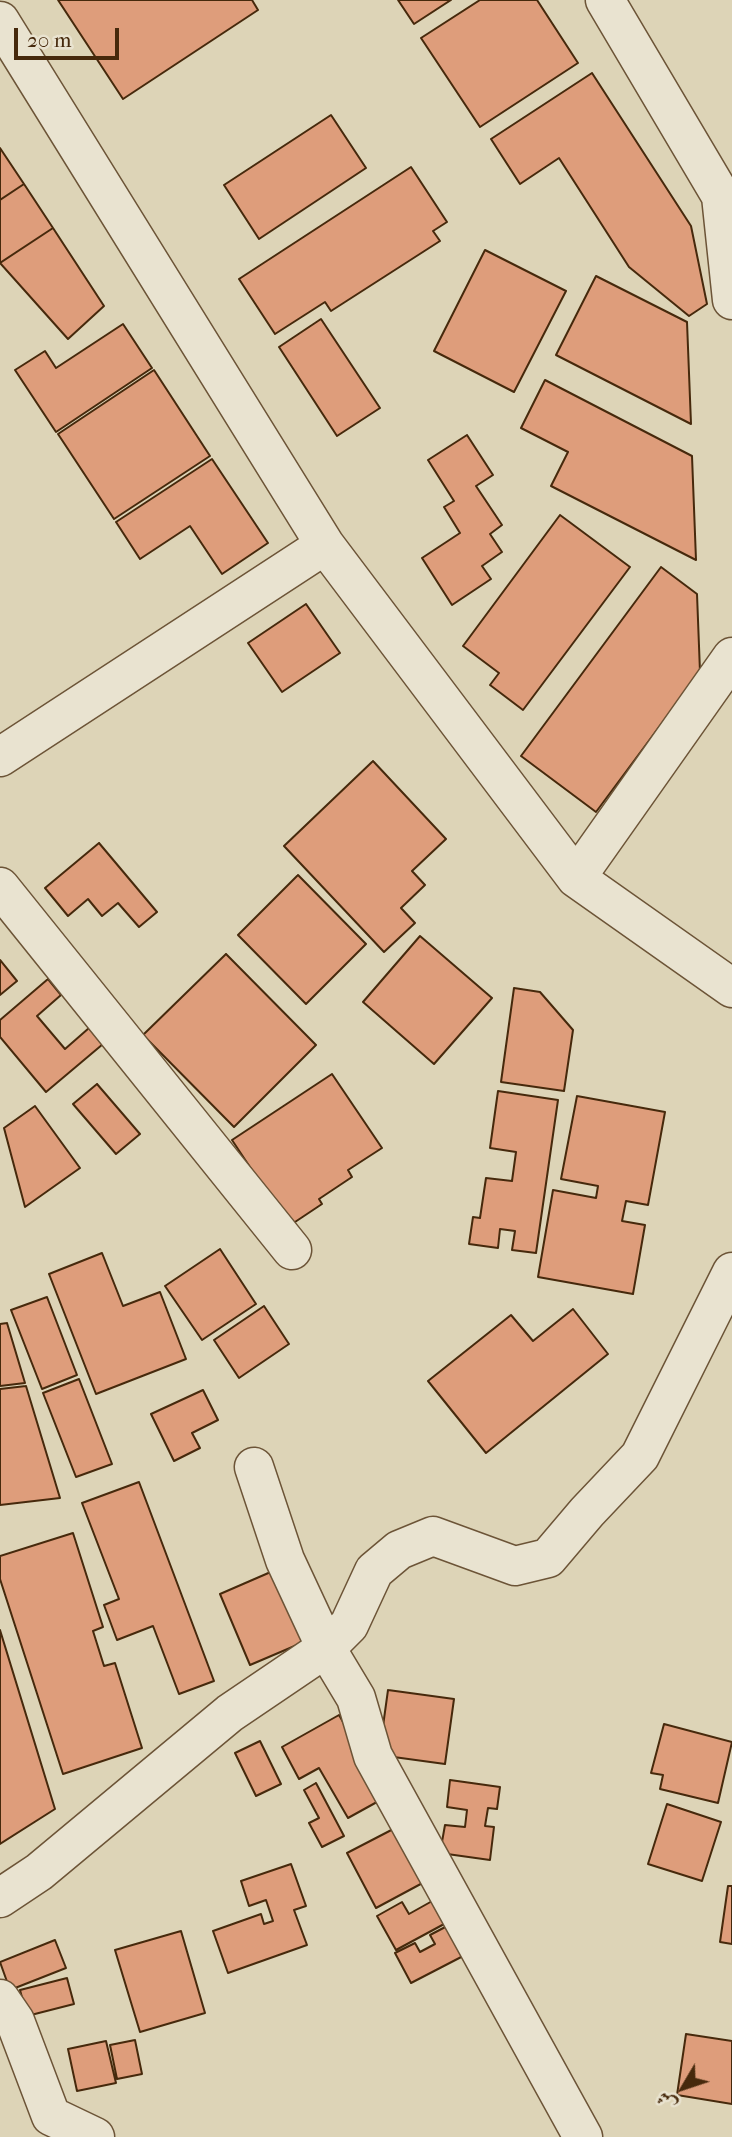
<!DOCTYPE html>
<html>
<head>
<meta charset="utf-8">
<style>
	body { margin:0 }
	#map { position:relative; width:732px; height:2137px; overflow:hidden; background:#ddd4b7; font-family:"IM FELL French Canon",Amiri,serif }
	canvas { display:block }
	.north { position:absolute; left:648px; top:2053px; width:70px; height:70px; -webkit-text-stroke:5px #e9e3d0; paint-order:stroke; rotate:231deg; font-size:19px; font-weight:700; line-height:28px; text-align:center; color:#46290c }
	.north::after { content:''; display:block; margin:auto; width:24px; height:32px; background:#46290c; clip-path:polygon(50% 0,100% 100%,50% 72%,0 100%) }
	.scale { position:absolute; left:14px; top:28px; width:105px; height:32px; box-sizing:border-box; border:4px solid #46290c; border-top:0; padding-left:9px; font-size:21px; line-height:24px; white-space:nowrap; color:#46290c; -webkit-text-stroke:5px #e9e3d0; paint-order:stroke }
</style>
</head>
<body>
<div id="map">
<canvas width="732" height="2137"></canvas>
<div class="north">ش</div>
<div class="scale">20 m</div>
</div>
<script>
const context = document.querySelector('canvas').getContext('2d');
context.lineJoin = 'round';
function paint(path, color) {
  context.fillStyle = color;
  context.fill(path, 'evenodd');
}
function toPath(rows) {
  const path = new Path2D();
  for (const r of rows) {
    path.moveTo(r[0], r[1]);
    for (let i = 2; i < r.length; i += 2) path.lineTo(r[i], r[i + 1]);
  }
  return path;
}
function trace(path, color, width, dash) {
  context.strokeStyle = color;
  context.lineWidth = width;
  context.lineCap = dash ? 'butt' : 'round';
  context.setLineDash(dash || []);
  context.stroke(path);
}
const building = toPath([
	[58,0,252,0,258,10,123,99,58,0],
	[398,0,451,0,414,24,398,0],
	[480,0,537,0,578,63,480,127,421,38,480,0],
	[592,73,691,226,707,304,689,316,629,267,559,158,520,184,491,139,592,73],
	[331,115,366,168,259,239,224,185,331,115],
	[0,148,24,184,0,200,0,148],
	[411,167,447,222,433,231,440,241,331,311,325,302,275,334,239,279,411,167],
	[24,184,53,228,0,263,0,200,24,184],
	[53,228,104,306,68,339,0,263,53,228],
	[485,250,566,291,514,392,434,351,485,250],
	[596,276,687,322,691,424,556,355,596,276],
	[321,319,380,408,337,436,279,347,321,319],
	[123,324,152,368,56,432,15,370,45,351,56,368,123,324],
	[154,370,210,456,114,519,58,434,154,370],
	[545,380,692,456,696,560,551,486,568,452,521,428,545,380],
	[467,435,493,475,476,486,502,525,490,534,502,552,482,566,491,579,452,605,422,558,460,533,444,507,454,501,428,460,467,435],
	[212,459,268,543,222,574,190,526,140,559,116,522,212,459],
	[560,515,630,567,523,710,490,685,499,673,463,646,560,515],
	[661,567,697,594,700,672,596,812,521,756,661,567],
	[306,604,340,653,282,692,248,643,306,604],
	[373,761,446,839,412,871,425,885,401,908,415,923,384,952,284,846,373,761],
	[99,843,157,912,139,927,118,903,102,916,88,899,68,916,45,888,99,843],
	[298,875,366,944,306,1004,238,935,298,875],
	[420,936,492,998,434,1064,363,1002,420,936],
	[226,954,316,1045,234,1127,143,1035,226,954],
	[0,960,17,981,0,995,0,960],
	[48,979,61,995,37,1016,65,1049,89,1028,103,1044,46,1092,0,1037,0,1020,48,979],
	[514,988,540,992,573,1030,564,1091,501,1082,514,988],
	[332,1074,382,1148,348,1170,352,1177,319,1199,322,1204,289,1226,232,1140,332,1074],
	[97,1084,140,1134,116,1154,73,1104,97,1084],
	[498,1091,558,1100,536,1253,512,1250,515,1231,500,1229,498,1248,469,1244,473,1217,480,1218,486,1178,512,1181,516,1152,490,1148,498,1091],
	[577,1096,665,1112,648,1205,626,1201,622,1221,645,1225,633,1294,538,1277,553,1190,596,1198,598,1186,561,1179,577,1096],
	[35,1106,80,1168,25,1207,4,1128,35,1106],
	[220,1249,256,1304,202,1340,165,1286,220,1249],
	[102,1253,123,1306,160,1292,186,1359,96,1394,49,1274,102,1253],
	[47,1297,77,1375,42,1389,11,1310,47,1297],
	[264,1306,289,1344,239,1378,214,1340,264,1306],
	[573,1309,608,1354,486,1453,428,1381,511,1315,533,1341,573,1309],
	[7,1323,25,1383,0,1386,0,1324,7,1323],
	[79,1379,112,1464,76,1477,43,1393,79,1379],
	[26,1386,60,1498,0,1505,0,1389,26,1386],
	[203,1390,218,1420,192,1433,200,1448,174,1461,151,1414,203,1390],
	[139,1482,214,1681,179,1694,153,1626,117,1640,104,1605,119,1599,82,1503,139,1482],
	[73,1533,103,1627,93,1631,104,1666,115,1663,142,1748,63,1774,0,1579,0,1556,73,1533],
	[273,1571,304,1642,250,1665,220,1594,273,1571],
	[0,1630,55,1809,0,1844,0,1630],
	[388,1690,454,1699,445,1764,379,1755,388,1690],
	[339,1715,386,1797,348,1818,319,1768,299,1779,282,1747,339,1715],
	[664,1724,732,1742,718,1803,660,1789,663,1775,651,1773,664,1724],
	[260,1741,281,1784,256,1796,235,1753,260,1741],
	[450,1780,500,1787,497,1809,488,1808,485,1826,494,1827,490,1860,440,1853,445,1825,465,1827,467,1810,447,1807,450,1780],
	[316,1783,344,1836,322,1847,309,1823,319,1818,304,1790,316,1783],
	[667,1804,721,1822,702,1881,648,1864,667,1804],
	[401,1825,430,1879,376,1908,347,1853,401,1825],
	[291,1864,306,1906,294,1910,307,1945,228,1973,213,1931,261,1914,264,1924,273,1921,266,1900,249,1906,241,1881,291,1864],
	[728,1886,732,1886,732,1944,720,1942,728,1886],
	[434,1900,446,1923,396,1950,377,1916,402,1902,409,1914,434,1900],
	[451,1924,467,1954,411,1983,395,1953,415,1943,420,1952,435,1944,430,1935,451,1924],
	[181,1931,205,2013,140,2032,115,1950,181,1931],
	[55,1940,66,1968,10,1990,0,1962,55,1940],
	[67,1978,74,2004,27,2016,20,1990,67,1978],
	[686,2034,732,2041,732,2104,677,2095,686,2034],
	[135,2040,142,2074,117,2079,110,2045,135,2040],
	[106,2041,116,2083,77,2091,68,2049,106,2041]
]);
const minor = toPath([
	[605,0,721,196,732,300],
	[0,21,325,545,576,878,732,988],
	[0,757,325,545],
	[576,878,732,657],
	[0,887,292,1250],
	[254,1467,285,1560,326,1648,356,1698,373,1756,583,2137],
	[0,1898,39,1872,230,1713,326,1648,349,1625,374,1571,399,1550,433,1536,515,1566,548,1558,587,1512,640,1456,732,1272],
	[0,1999,15,2021,51,2116,95,2137]
]);
paint(building, '#de9d7b');
trace(building, '#46290c', 2);
trace(minor, '#6c5437', 41);
trace(minor, '#e9e3d0', 38);
</script>
</body>
</html>
